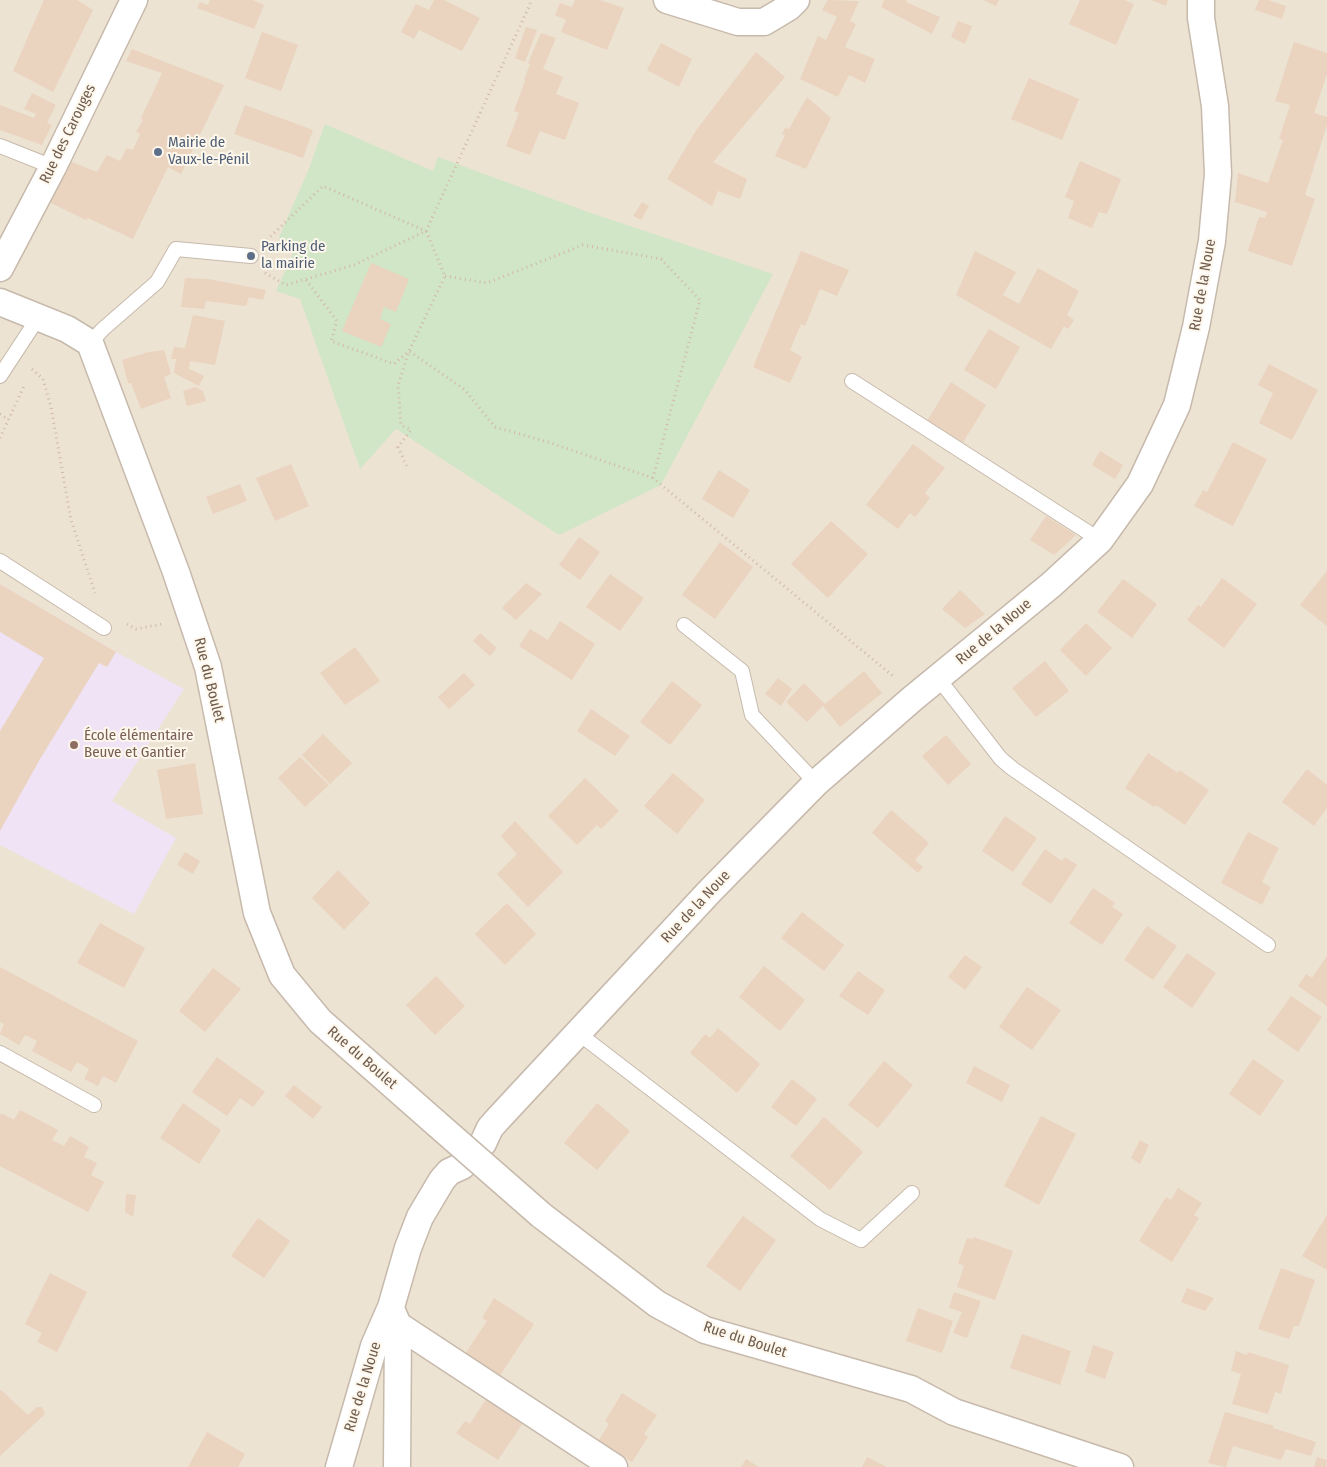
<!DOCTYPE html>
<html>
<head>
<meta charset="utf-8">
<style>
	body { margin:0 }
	canvas { display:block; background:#faf4e6 }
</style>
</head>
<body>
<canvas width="1327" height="1467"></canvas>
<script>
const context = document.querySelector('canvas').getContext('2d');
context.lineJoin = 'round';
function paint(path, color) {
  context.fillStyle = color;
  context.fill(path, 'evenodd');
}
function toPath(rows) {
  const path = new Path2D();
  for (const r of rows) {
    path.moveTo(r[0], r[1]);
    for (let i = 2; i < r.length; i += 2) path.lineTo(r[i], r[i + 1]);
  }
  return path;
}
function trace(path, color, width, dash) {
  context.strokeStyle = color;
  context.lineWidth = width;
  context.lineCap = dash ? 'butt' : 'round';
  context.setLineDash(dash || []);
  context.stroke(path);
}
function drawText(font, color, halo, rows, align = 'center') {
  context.font = font + ' "Fira Sans Condensed",sans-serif';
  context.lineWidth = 4;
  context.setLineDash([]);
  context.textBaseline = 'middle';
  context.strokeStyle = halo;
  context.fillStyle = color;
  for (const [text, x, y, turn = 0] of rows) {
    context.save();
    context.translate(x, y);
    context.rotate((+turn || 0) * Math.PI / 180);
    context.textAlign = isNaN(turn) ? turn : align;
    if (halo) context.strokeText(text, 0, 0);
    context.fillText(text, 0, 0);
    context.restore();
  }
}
const residential = toPath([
	[0,0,1327,0,1327,1467,0,1467]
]);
const education = toPath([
	[0,584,116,652,184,689,112,801,176,838,134,914,0,845]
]);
const green = toPath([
	[325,124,433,171,438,157,588,212,773,274,661,485,559,535,396,429,360,469,300,299,276,291,295,249,279,237,308,171]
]);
const building = toPath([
	[44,0,77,0,93,10,53,92,13,71],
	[210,0,253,0,264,5,254,29,197,8,200,2,208,5],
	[434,0,444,0,480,18,462,51,419,30,414,39,401,32,416,4,429,10],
	[575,0,600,0,624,8,607,50,561,32,566,20,555,15,560,3,572,7],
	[828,0,859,1,850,21,856,24,845,47,875,59,865,83,849,75,838,97,800,79,818,36,826,40,837,17,822,10],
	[884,0,907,0,906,2,940,17,932,34,881,7],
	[983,0,999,0,996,6],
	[1080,0,1124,0,1134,4,1116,45,1069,24],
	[1151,0,1168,0,1166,6],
	[1259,0,1268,0,1286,6,1282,19,1255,10],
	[958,21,972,26,965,44,951,37],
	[526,27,537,30,525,62,515,58],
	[262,32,298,45,281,91,245,78],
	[541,33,556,38,543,69,563,77,556,94,579,103,565,140,540,131,530,155,506,146,519,113,514,111,525,81,524,80,530,64,528,63],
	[1294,42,1327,53,1327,74,1314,113,1327,117,1327,125,1305,195,1315,199,1292,266,1248,251,1259,217,1265,218,1267,212,1235,202,1238,173,1268,183,1283,140,1279,139,1290,105,1275,101],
	[661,43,692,59,679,87,647,70],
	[132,49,224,85,181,174,168,167,133,239,88,218,86,220,47,201,67,160,97,172,107,155,120,161,127,148,133,150,140,134,136,132,143,120,141,118,162,73,126,61],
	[756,52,785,77,713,162,747,179,740,199,718,191,712,206,667,179,697,129],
	[1029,78,1079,99,1062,140,1011,119],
	[32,93,56,105,47,123,52,125,42,145,0,130,0,105,34,118,36,114,24,109],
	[807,97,831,118,806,169,775,156,785,135,782,134,785,128,789,129],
	[245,105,313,130,303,158,234,134],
	[1080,161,1121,179,1107,214,1099,212,1092,228,1068,218,1074,201,1065,197],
	[642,202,649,206,641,220,633,216],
	[801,251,849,270,837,296,820,289,805,326,801,324,790,350,802,357,790,383,753,367],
	[975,251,1016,272,1003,295,1019,304,1038,268,1079,291,1067,315,1074,320,1068,329,1064,326,1051,349,956,295],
	[371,263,409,279,396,312,384,307,380,319,391,324,381,347,342,331],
	[185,278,208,279,266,290,263,300,249,297,246,306,206,301,204,309,181,307],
	[193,315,225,321,215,365,190,361,189,369,204,376,199,386,174,373,176,359,171,359,174,347,185,348],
	[989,329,1020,347,996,389,964,370],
	[164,350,171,374,164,377,171,398,141,409,131,383,128,383,122,360,149,352],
	[1269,364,1318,390,1292,440,1259,423,1273,393,1258,385],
	[951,382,986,405,962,444,927,421],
	[195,387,203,391,206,401,187,406,183,391],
	[1233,442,1267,459,1233,526,1194,506,1203,490,1207,492],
	[913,444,945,468,925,493,930,498,924,506,915,517,910,513,898,529,866,505],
	[1100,451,1123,465,1115,479,1092,465],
	[291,464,309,506,275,521,256,478],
	[719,470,750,490,733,518,702,499],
	[240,484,247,501,213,514,206,497],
	[1046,516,1076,535,1054,555,1030,540],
	[831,521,868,554,828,598,791,564],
	[579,537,600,552,580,580,559,565],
	[720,542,753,567,715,619,682,595],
	[1327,571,1327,626,1300,605],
	[610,574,644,598,620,631,586,607],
	[1222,578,1257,604,1224,648,1187,620,1198,605,1201,607],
	[1123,579,1157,604,1132,638,1097,612],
	[526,583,542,594,516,620,502,608],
	[0,584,116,652,107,667,99,663,40,759,0,831,0,731,44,658,0,632],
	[960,590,985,614,965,628,942,609],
	[560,621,595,644,572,680,519,646,530,629,548,640],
	[1086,623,1112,648,1086,676,1060,650],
	[480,633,497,648,490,656,473,641],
	[355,647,380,681,345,705,320,673],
	[1045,661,1069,691,1036,717,1012,688],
	[864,671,882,693,840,727,823,706,807,722,786,702,804,683,825,704],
	[464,673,475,685,449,709,438,697],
	[778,678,792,689,781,706,765,694],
	[672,681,702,705,670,745,640,722],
	[591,709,630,736,615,756,577,731],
	[323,734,352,763,330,784,302,755],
	[946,735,971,764,948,785,922,756],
	[1148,753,1178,773,1179,770,1209,790,1185,825,1156,805,1154,807,1125,788],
	[300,757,329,785,305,807,278,778],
	[195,763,203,814,166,819,157,770],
	[1307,769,1327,785,1327,808,1314,826,1282,802],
	[673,773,705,800,677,834,644,806],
	[585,778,619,811,601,829,597,825,577,845,548,816],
	[891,810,929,843,915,860,923,867,918,873,872,833],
	[1005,816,1037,838,1013,872,982,851],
	[515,821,563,872,528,907,497,874,517,854,501,836],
	[1248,832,1279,848,1262,882,1271,887,1262,905,1221,883],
	[1045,849,1062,861,1065,857,1077,865,1051,904,1021,884],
	[185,852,200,861,193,874,177,865],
	[338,870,370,903,344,930,312,898],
	[1093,888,1115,903,1112,907,1123,914,1102,945,1069,923],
	[507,903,536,934,505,965,475,934],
	[802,912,844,945,824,971,781,938],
	[100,923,145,948,124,988,77,963],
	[1147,926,1177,946,1153,980,1124,960],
	[1187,953,1216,973,1192,1008,1163,987],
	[965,955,982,967,965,990,948,977],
	[1327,956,1327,1006,1298,986,1306,974,1312,978],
	[764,966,805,1000,780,1031,739,997],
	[0,967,138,1041,116,1083,103,1076,98,1086,84,1079,89,1069,77,1062,71,1072,32,1051,37,1041,25,1035,19,1045,0,1034,4,1024,0,1022],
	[213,968,241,989,205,1032,179,1011],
	[858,971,885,990,868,1015,839,996],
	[436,976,465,1006,435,1035,406,1005],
	[1027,987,1061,1010,1032,1050,999,1027],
	[1291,996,1322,1017,1298,1052,1267,1030],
	[718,1028,760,1064,737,1093,690,1053,705,1034,710,1038],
	[217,1057,265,1092,253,1107,240,1098,227,1116,192,1092],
	[1253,1059,1284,1081,1260,1116,1229,1094],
	[884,1061,913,1085,878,1128,848,1105],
	[974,1066,1010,1085,1002,1102,966,1083],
	[792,1079,817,1099,796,1126,771,1107],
	[294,1085,322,1107,313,1119,285,1096],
	[183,1103,221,1130,199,1164,160,1138],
	[597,1103,630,1131,597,1170,564,1143],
	[20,1110,58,1130,52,1140,64,1146,70,1136,89,1147,84,1157,97,1163,91,1175,104,1182,88,1212,0,1166,0,1116,1,1113,14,1120],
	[1041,1116,1076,1134,1039,1205,1004,1186],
	[824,1117,863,1152,830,1190,790,1156],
	[1140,1140,1149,1145,1140,1164,1131,1158],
	[1178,1188,1202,1203,1194,1215,1199,1218,1172,1262,1139,1241,1166,1197,1171,1200],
	[126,1194,136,1195,133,1217,125,1212],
	[1327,1215,1327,1270,1302,1256],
	[743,1216,776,1240,740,1291,706,1266],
	[258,1218,290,1241,264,1278,231,1256],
	[973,1237,1013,1251,995,1300,957,1287,964,1266,958,1263,967,1238,973,1239],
	[1281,1268,1315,1280,1299,1326,1294,1326,1289,1339,1258,1329],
	[50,1273,87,1292,57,1352,37,1342,42,1333,25,1324],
	[1187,1288,1214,1298,1205,1311,1181,1302],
	[954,1292,981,1301,967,1338,953,1333,962,1312,949,1308],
	[494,1298,534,1324,497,1380,463,1357,487,1321,482,1318],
	[918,1308,953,1321,942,1353,906,1341],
	[1022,1334,1071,1351,1060,1385,1010,1368],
	[1093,1345,1114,1352,1105,1379,1085,1372],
	[1236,1351,1247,1355,1248,1352,1289,1365,1281,1394,1275,1392,1268,1414,1232,1404,1241,1374,1231,1371],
	[1,1390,28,1415,37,1407,42,1407,45,1414,0,1456,0,1391],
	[622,1393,657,1415,644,1434,648,1437,632,1462,599,1440,609,1424,605,1421],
	[488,1396,525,1420,498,1460,456,1433,465,1421,470,1424],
	[1225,1412,1274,1426,1273,1428,1316,1442,1311,1456,1286,1449,1281,1460,1233,1446,1226,1467,1208,1463],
	[207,1432,245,1454,238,1467,188,1467],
	[867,1457,887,1467,862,1467],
	[1317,1457,1327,1460,1326,1467,1314,1467],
	[746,1459,759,1467,741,1467]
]);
const path = toPath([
	[267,240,323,186,426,231,532,0],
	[265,273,286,285,354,265,426,231,445,276,409,351,398,385,401,425,411,430,398,447,408,469],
	[445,276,487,283,583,245,661,259,700,300,653,478,893,676],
	[306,280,337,321,331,341,394,364,409,351,465,390,495,427,548,442,653,478],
	[32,369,43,379,51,407,71,520,95,593],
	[0,414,8,419],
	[0,438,24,386],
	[127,624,136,629,163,624]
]);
const service = toPath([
	[0,146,53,167],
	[90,343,103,329,157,282,176,249,251,256],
	[0,376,38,318],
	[852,381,1100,540],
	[0,561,104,628],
	[684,625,742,671,752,715,816,783],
	[938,678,1001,759,1013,769,1268,945],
	[578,1033,820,1219,861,1240,912,1193],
	[0,1053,94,1105]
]);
const minor = toPath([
	[667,0,738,22,764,22,789,7,796,0],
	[0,268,53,167,134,0],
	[0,302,67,329,90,343,176,572,208,667,257,913,282,975,320,1021,437,1124],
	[541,1215,657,1304,705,1330,911,1389,954,1412,1120,1467],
	[392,1311,398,1325,397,1467],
	[398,1325,614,1467],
	[339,1467,374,1346,391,1307,408,1248,420,1217,442,1180,449,1172,462,1166,483,1143,490,1128,497,1120,710,891,816,783,912,699,1051,585,1100,540,1140,484,1177,405,1196,327,1212,241,1218,174,1215,106,1201,18,1201,0]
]);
const minorBridge = toPath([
	[437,1124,541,1215]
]);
const markers = [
	[158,152,5,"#5c6f8a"],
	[251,256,5,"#5c6f8a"],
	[74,745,5,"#8d6e63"]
];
const streetNames = [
	["Rue des Carouges",68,134,-64],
	["Rue de la Noue",1203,285,-80],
	["Rue de la Noue",994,632,-40],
	["Rue du Boulet",209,680,76],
	["Rue de la Noue",696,907,-47],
	["Rue du Boulet",362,1058,41],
	["Rue du Boulet",745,1340,18],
	["Rue de la Noue",363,1387,-73]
];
const serviceNames = [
	["Mairie de",168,143],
	["Vaux-le-Pénil",168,160],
	["Parking de",261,247],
	["la mairie",261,264]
];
const educationNames = [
	["École élémentaire",84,736],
	["Beuve et Gantier",84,753]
];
paint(residential, '#ede3d3');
paint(education, '#f0e3f6');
paint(green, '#d1e6c6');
paint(building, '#ead3bf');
trace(service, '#c7baac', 16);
trace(minor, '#c7baac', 29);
trace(path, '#d1b9a4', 3, [1, 4]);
trace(service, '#fff', 14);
trace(minor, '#fff', 26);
trace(minorBridge, '#c7baac', 29, []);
trace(minorBridge, '#fff', 26);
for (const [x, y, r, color] of markers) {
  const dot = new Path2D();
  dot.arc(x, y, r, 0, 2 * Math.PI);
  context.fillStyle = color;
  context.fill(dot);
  trace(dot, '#fdf7ec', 2);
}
drawText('15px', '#705c4e', '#fdf7ec', streetNames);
drawText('15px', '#4e5e75', '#fdf7ec', serviceNames, 'left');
drawText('15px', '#785e54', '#fdf7ec', educationNames, 'left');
</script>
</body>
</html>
